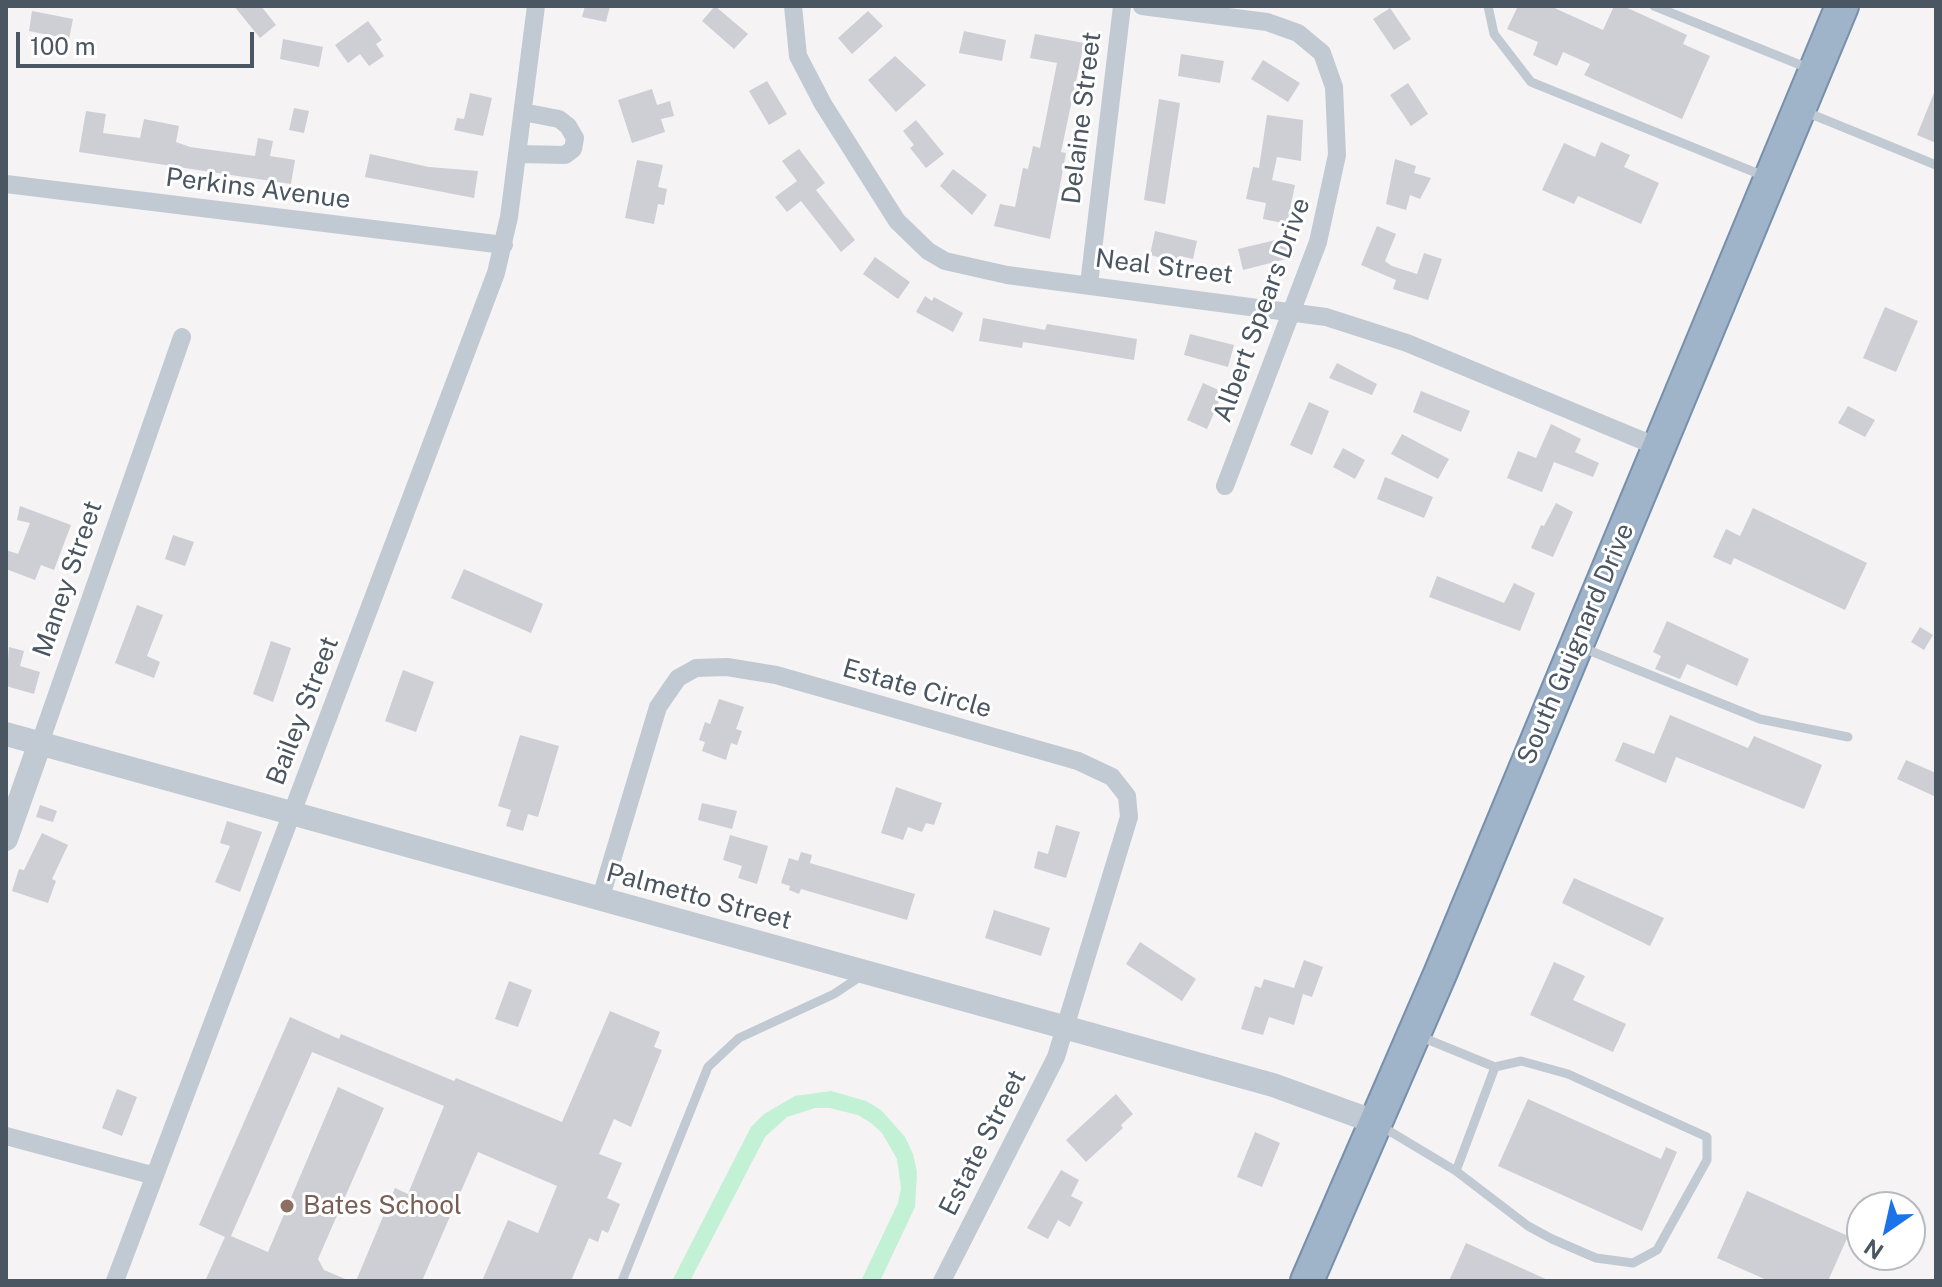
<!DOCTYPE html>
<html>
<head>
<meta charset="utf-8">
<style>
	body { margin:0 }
	#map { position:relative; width:1942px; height:1287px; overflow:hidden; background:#f5f3f3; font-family:"Public Sans",sans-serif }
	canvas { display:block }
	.frame { position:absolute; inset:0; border:8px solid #4a5661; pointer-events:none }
	.north { position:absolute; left:1846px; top:1191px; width:80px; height:80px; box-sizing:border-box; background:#fff; border:2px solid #b7bbc0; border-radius:50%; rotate:214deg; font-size:22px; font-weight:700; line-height:32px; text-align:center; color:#4a5661 }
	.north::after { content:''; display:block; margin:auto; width:28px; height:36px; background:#1a73e8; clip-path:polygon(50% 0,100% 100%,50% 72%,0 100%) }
	.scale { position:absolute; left:16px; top:32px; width:238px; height:36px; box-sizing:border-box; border:4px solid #4a5661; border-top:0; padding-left:10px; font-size:24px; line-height:28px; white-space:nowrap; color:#4a5661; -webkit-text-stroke:6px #fff; paint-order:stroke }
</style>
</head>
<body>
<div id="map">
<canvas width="1942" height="1287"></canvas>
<div class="frame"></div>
<div class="north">N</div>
<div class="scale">100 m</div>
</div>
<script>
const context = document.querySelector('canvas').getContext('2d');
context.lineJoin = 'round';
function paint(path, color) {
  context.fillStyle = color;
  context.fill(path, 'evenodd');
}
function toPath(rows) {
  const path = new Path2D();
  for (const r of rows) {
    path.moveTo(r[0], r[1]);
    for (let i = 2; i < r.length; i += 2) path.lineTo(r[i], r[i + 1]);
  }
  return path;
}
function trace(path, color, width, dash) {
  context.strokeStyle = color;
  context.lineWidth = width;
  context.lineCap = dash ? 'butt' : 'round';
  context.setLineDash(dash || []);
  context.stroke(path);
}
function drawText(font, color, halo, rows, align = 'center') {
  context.font = font + ' "Public Sans",sans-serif';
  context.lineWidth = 6;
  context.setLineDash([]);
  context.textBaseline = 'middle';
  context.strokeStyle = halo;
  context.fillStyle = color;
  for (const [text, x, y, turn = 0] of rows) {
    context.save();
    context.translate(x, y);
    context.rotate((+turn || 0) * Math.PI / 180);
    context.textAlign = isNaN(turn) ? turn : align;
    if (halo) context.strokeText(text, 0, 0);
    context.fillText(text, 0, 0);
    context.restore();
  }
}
const green = toPath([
	[831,1091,866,1101,881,1110,905,1137,913,1154,917,1172,915,1207,880,1281,861,1281,898,1203,901,1188,897,1159,882,1133,871,1123,858,1115,830,1108,815,1108,787,1117,765,1137,690,1281,672,1281,751,1127,764,1114,795,1096]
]);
const building = toPath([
	[234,6,261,6,276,25,260,38],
	[585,6,610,6,606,22,582,17],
	[715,6,748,34,734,49,702,21],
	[1518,6,1550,6,1603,30,1614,6,1623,6,1687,35,1683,44,1710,56,1682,119,1584,75,1590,64,1563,52,1557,66,1533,55,1538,42,1507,29],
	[1390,8,1411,39,1394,50,1373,19],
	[32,11,73,19,69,39,29,31],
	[868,11,883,26,852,54,838,38],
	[368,21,382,40,376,44,384,56,369,66,360,54,348,63,335,45],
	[964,31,1006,40,1002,61,959,53],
	[1035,34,1084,43,1061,152,1066,153,1050,239,994,226,1000,204,1015,207,1023,168,1028,169,1033,146,1040,148,1057,63,1030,58],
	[283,39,323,47,319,67,280,59],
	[1181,54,1224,61,1220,83,1178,76],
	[895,56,926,85,896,112,868,80],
	[1263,60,1300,83,1288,102,1251,79],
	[767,81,787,114,769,125,749,91],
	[1408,83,1428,114,1411,126,1390,95],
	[1936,88,1936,143,1917,135],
	[652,89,657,105,670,101,674,116,661,119,665,132,632,143,618,100],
	[470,93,492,98,483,136,454,130,457,118,464,119],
	[1159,99,1180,103,1165,204,1144,200],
	[294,108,309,111,304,133,289,130],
	[86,111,106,114,103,133,140,138,144,119,179,126,176,142,190,147,255,156,258,138,273,141,270,156,295,160,291,184,79,152],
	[1267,115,1303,120,1301,161,1277,157,1272,180,1295,185,1287,224,1263,219,1266,203,1246,199,1253,167,1259,168],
	[916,120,944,154,926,168,910,148,914,145,903,131],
	[1601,142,1630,155,1624,167,1659,183,1641,224,1578,196,1574,204,1542,190,1564,143,1595,157],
	[799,149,825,183,816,190,855,240,841,252,801,201,787,212,775,197,797,181,782,161],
	[370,154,429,167,478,171,474,198,365,177],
	[1395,159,1416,166,1414,173,1431,178,1420,199,1410,195,1406,210,1386,204],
	[637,160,663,165,658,187,667,189,664,205,658,204,654,224,625,218],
	[953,169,987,195,972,215,940,186],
	[1377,226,1396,234,1385,261,1392,266,1417,274,1424,253,1442,259,1428,300,1393,289,1396,280,1361,265],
	[1155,231,1197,241,1193,259,1180,256,1178,262,1150,255],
	[1288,237,1294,257,1243,270,1238,249],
	[875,257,910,282,898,299,863,274],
	[925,296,932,301,934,297,963,313,953,332,916,312],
	[1885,307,1918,321,1896,372,1863,358],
	[983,318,1045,330,1047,324,1137,339,1134,360,1023,342,1022,348,979,341],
	[1190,334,1234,345,1228,367,1184,355],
	[1337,363,1377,384,1372,395,1329,378],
	[1203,383,1223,392,1207,429,1187,420],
	[1421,391,1470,411,1461,432,1413,412],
	[1309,402,1329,411,1312,455,1290,445],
	[1848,406,1875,420,1865,437,1838,423],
	[1551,424,1581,439,1575,452,1599,463,1593,477,1554,462,1542,492,1507,478,1518,451,1536,458],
	[1402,434,1449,459,1438,479,1391,454],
	[1343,448,1365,460,1355,479,1333,467],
	[1385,477,1433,497,1424,518,1377,499],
	[1556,503,1573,512,1553,557,1531,548,1541,525,1544,526],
	[20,506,71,525,54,570,41,565,35,580,6,569,6,550,18,554,30,523,17,520],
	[1753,508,1867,563,1845,610,1734,558,1731,565,1713,557,1726,529,1740,536],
	[173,535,194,542,185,566,165,559],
	[464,569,543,604,531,633,451,598],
	[1437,576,1504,603,1514,583,1535,593,1520,631,1429,597],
	[137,605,163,615,147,656,160,662,154,678,115,663],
	[1667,621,1749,659,1737,686,1687,664,1680,679,1655,669,1661,656,1653,652],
	[1920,627,1933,635,1924,650,1911,642],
	[271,641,291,648,273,702,253,694],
	[9,647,24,651,20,666,40,672,34,694,6,686],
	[403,670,434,682,416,732,385,721],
	[719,699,744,707,736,729,742,731,737,745,731,743,726,760,702,751,705,742,699,740,705,722,710,724],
	[1670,715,1748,748,1754,736,1822,765,1804,809,1676,757,1666,783,1615,761,1623,742,1654,754],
	[520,735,559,746,538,817,528,814,523,831,506,826,511,810,498,806],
	[1906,760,1936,773,1936,797,1897,779],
	[896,787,942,803,934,825,926,823,922,832,908,827,903,840,881,833],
	[702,803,737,811,732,829,698,820],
	[40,805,57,811,53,822,36,817],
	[227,821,262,832,240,892,215,882,230,846,220,843],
	[1056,825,1080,832,1066,878,1034,868,1038,851,1048,854],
	[42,833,68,845,52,879,56,881,48,903,12,891,19,869,24,870],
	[730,835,768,846,757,884,738,878,742,866,723,860],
	[801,852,812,855,810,863,915,894,907,920,801,889,799,894,789,890,790,886,781,883,789,858,798,861],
	[1574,878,1664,918,1650,946,1562,903],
	[994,910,1050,928,1041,956,985,938],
	[1140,942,1196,979,1182,1001,1126,964],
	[1304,960,1323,967,1312,997,1303,994,1294,1025,1269,1017,1263,1035,1241,1029,1255,986,1261,988,1264,979,1294,988],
	[1554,962,1585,976,1573,1000,1626,1024,1613,1052,1530,1015],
	[509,981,532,990,518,1027,495,1019],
	[610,1011,660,1032,654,1047,662,1050,631,1127,614,1119,599,1154,622,1163,607,1198,620,1204,608,1233,602,1230,598,1242,589,1238,571,1281,482,1281,508,1220,538,1233,557,1186,478,1152,422,1281,356,1281,395,1188,408,1194,444,1106,312,1052,231,1236,268,1252,338,1087,384,1108,318,1259,324,1270,350,1281,205,1281,225,1237,199,1225,290,1017,339,1039,341,1034,454,1081,456,1078,562,1122],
	[117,1089,137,1097,122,1136,102,1128],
	[1116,1094,1133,1114,1121,1125,1123,1128,1086,1162,1066,1140],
	[1528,1099,1661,1159,1666,1147,1677,1152,1642,1231,1498,1166],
	[1255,1132,1280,1143,1262,1187,1237,1177],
	[1061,1170,1079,1180,1071,1196,1083,1202,1070,1227,1058,1220,1048,1239,1027,1228],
	[1747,1191,1848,1236,1828,1281,1769,1281,1717,1258],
	[1466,1243,1550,1281,1449,1281]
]);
const service = toPath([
	[1488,6,1494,34,1531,82,1764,176],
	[1654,6,1808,68],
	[1806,112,1936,165],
	[1583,648,1760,719,1848,737],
	[1381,1126,1456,1171,1495,1067,1419,1036],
	[1456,1171,1528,1226,1552,1239,1596,1258,1633,1263,1657,1250,1707,1160,1707,1137,1568,1074,1521,1061,1495,1067],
	[622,1281,708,1067,739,1038,834,994,864,974]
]);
const minor = toPath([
	[793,6,798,56,823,104,897,221,928,251,945,261,1007,275,1326,317,1407,343,1658,447],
	[1142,6,1267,22,1298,33,1322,53,1334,87,1337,155,1318,242,1225,486],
	[518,154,565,155,573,149,575,138,568,126,559,119,523,112],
	[6,184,504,245],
	[1089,284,1122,6],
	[40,743,182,337],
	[600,900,658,707,678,678,696,668,727,667,776,675,1078,761,1112,777,1127,796,1129,817,1056,1057,942,1281],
	[6,1136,155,1176],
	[115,1281,496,273,509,217,536,6]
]);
const tertiary = toPath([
	[6,734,1273,1085,1375,1122],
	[6,839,40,743]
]);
const trunk = toPath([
	[1307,1281,1440,974,1842,6]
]);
const markers = [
	[287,1206,8,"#8d6e63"]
];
const streetNames = [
	["Delaine Street",1082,118,-83],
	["Perkins Avenue",258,189,7],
	["Neal Street",1164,267,7],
	["Albert Spears Drive",1262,310,-70],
	["Maney Street",68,579,-71],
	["South Guignard Drive",1576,644,-67],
	["Estate Circle",917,689,16],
	["Bailey Street",303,711,-69],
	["Palmetto Street",699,897,15],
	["Estate Street",983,1143,-63]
];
const educationNames = [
	["Bates School",303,1206]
];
paint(green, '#c3f1d5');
paint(building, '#cdcfd5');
trace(trunk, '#7690ad', 36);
trace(service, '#c1cad2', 9);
trace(minor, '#c1cad2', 18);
trace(tertiary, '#c1cad2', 24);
trace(trunk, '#9fb4c9', 32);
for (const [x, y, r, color] of markers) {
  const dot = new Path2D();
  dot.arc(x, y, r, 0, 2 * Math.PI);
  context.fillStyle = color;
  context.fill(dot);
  trace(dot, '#fff', 3);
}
drawText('26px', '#4a5661', '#fff', streetNames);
drawText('26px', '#785e54', '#fff', educationNames, 'left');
</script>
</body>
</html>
